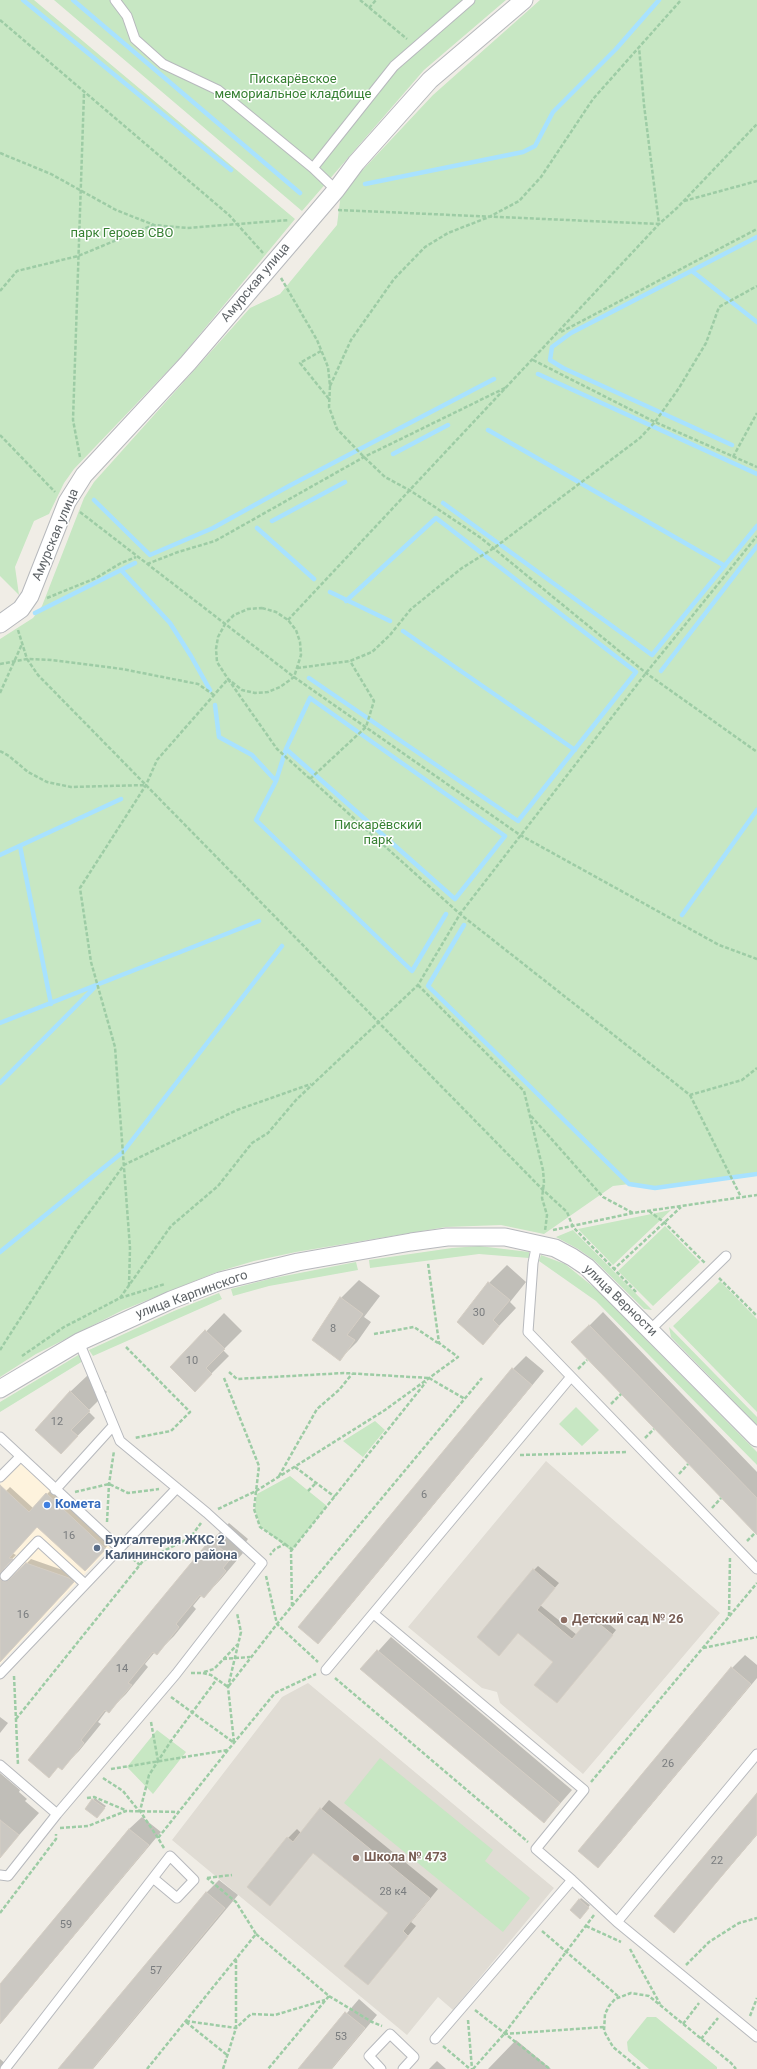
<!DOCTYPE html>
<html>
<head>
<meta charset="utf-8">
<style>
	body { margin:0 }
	canvas { display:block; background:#f0ede6 }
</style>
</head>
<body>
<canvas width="757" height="2069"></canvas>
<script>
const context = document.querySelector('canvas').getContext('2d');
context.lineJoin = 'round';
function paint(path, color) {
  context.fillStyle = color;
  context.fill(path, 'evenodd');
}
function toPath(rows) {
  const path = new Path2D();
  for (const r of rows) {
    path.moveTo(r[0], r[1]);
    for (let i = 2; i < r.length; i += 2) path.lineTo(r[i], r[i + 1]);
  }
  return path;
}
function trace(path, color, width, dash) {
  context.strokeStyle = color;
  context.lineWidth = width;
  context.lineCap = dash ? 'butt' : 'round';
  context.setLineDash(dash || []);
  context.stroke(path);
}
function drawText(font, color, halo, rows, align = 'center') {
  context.font = font + ' Roboto,sans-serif';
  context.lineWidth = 3;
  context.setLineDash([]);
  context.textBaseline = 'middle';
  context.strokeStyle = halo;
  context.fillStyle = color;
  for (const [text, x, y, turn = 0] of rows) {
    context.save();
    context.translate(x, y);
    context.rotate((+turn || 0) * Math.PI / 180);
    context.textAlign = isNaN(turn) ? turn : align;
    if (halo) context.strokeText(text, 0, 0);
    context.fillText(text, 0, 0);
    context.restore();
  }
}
const commercial = toPath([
	[21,1463,111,1546,0,1664,0,1484]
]);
const education = toPath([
	[546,1461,720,1613,583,1774,500,1703,497,1692,482,1688,408,1627],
	[308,1683,554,1888,453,2010,438,1997,407,2035,172,1840,282,1697]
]);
const green = toPath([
	[0,0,34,0,295,219,181,357,74,469,64,483,49,514,34,521,15,567,19,595,0,576],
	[54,0,506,0,424,70,302,211],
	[540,0,757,0,757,1174,655,1188,630,1184,613,1186,544,1234,501,1225,446,1227,296,1252,254,1261,217,1272,123,1310,36,1354,0,1377,0,639,33,618,42,606,84,498,94,482,250,308,280,294,337,225,341,193,433,95],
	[671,1210,613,1265,578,1229],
	[665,1226,700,1262,653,1306,618,1271],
	[573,1230,652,1310,644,1309,594,1260,578,1249,556,1237],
	[479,1246,529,1252,529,1258,479,1254,370,1268,369,1260,452,1248],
	[541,1255,565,1264,596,1289,757,1452,757,1465,596,1301,539,1261],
	[356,1262,358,1270,269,1286,233,1296,231,1289,269,1279],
	[720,1281,757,1319,757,1412,673,1326],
	[219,1293,222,1299,93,1356,89,1350,174,1311],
	[669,1327,757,1417,757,1425,671,1337],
	[80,1354,83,1361,0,1412,0,1402],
	[576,1407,599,1430,582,1446,559,1424],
	[375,1421,385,1430,363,1457,343,1441],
	[290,1476,327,1506,291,1551,260,1526,255,1509,257,1494],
	[157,1730,186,1752,153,1794,127,1767],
	[380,1758,493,1850,485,1861,530,1898,503,1932,344,1803],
	[647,2017,656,2017,717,2067,717,2069,649,2069,628,2051,627,2042]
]);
const shadow = toPath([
	[507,1265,526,1282,510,1302,516,1308,483,1343,489,1283],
	[359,1280,380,1296,364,1317,371,1322,357,1342,340,1359,341,1298],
	[603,1312,757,1472,757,1534,585,1330],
	[224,1313,242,1331,223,1350,229,1356,195,1390,172,1367],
	[526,1356,544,1371,331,1629,318,1642,513,1369],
	[88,1375,107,1392,88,1411,95,1418,61,1453,70,1392],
	[10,1487,33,1508,51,1490,109,1544,89,1566,37,1526,12,1553,16,1555,4,1567,5,1576,9,1578,14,1576,31,1559,74,1574,77,1577,0,1661,0,1497],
	[229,1523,248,1539,240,1550,243,1553,221,1579,204,1597,202,1595,193,1606,196,1609,174,1636,157,1653,155,1652,145,1664,148,1667,126,1694,109,1711,107,1710,98,1722,101,1724,79,1751,62,1768,59,1766,49,1776,29,1760,211,1541],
	[538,1566,559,1583,540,1605,577,1635,596,1613,616,1630,561,1697,554,1662,518,1632,534,1570],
	[391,1637,572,1790,544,1822,362,1669],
	[745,1655,757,1665,757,1678,611,1853,598,1866,732,1668],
	[0,1717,8,1723,0,1733],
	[0,1773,20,1790,19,1792,27,1799,25,1801,39,1813,2,1854,0,1852],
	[757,1795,757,1835,674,1932],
	[95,1798,106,1806,99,1815,86,1808],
	[329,1800,438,1889,411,1922,416,1926,368,1984,389,1913,314,1852,270,1904,288,1838,297,1829,301,1833],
	[142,1817,161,1832,0,2024,0,1985,129,1829],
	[219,1880,238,1895,93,2069,59,2069,206,1893],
	[581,1898,590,1905,582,1915,571,1910],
	[359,1999,377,2015,332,2069,299,2069],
	[516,2040,551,2069,488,2069],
	[0,2059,12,2069,0,2069],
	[437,2061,446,2069,429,2069]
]);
const stream = toPath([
	[23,0,231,170],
	[73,0,300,193],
	[365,184,523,152,535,146,553,112,616,49,659,0],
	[692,271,757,322],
	[538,374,757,474],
	[488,430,725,566],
	[732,445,563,368,550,360,552,347,571,333,757,237],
	[393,454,448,425],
	[94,500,150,555,213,528,289,486,494,379],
	[443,503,652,655,757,526],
	[272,521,345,482],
	[257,528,314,579],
	[122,571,170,623,191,656,210,690],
	[330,592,390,621],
	[35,613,135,563],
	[403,631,575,750],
	[661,671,757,546],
	[309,678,518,821,636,672,436,518,346,601],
	[215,705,219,737,252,755,276,781],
	[286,749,455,899,505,836,310,698,286,749,276,781,256,820,412,971,446,914],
	[20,846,51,1004],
	[0,855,121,799],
	[682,915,757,810],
	[464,925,428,986,629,1184,655,1188,757,1174],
	[0,1023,259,921],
	[0,1083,94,988],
	[0,1252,123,1152,282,946]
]);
const building = toPath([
	[488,1282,510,1300,493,1320,499,1326,483,1345,457,1322,488,1282],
	[340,1297,363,1314,347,1335,355,1340,340,1361,312,1340,340,1297],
	[589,1325,757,1498,757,1535,571,1342,589,1325],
	[205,1330,225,1349,206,1368,212,1374,195,1392,170,1367,205,1330],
	[512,1368,532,1385,318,1644,298,1627,512,1368],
	[70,1391,90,1411,71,1430,78,1436,61,1454,35,1430,70,1391],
	[0,1485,29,1512,46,1493,106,1549,85,1571,37,1527,9,1558,13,1559,0,1573,0,1485],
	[210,1540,232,1557,223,1568,226,1571,204,1598,200,1595,176,1624,179,1627,157,1655,153,1652,128,1683,132,1685,120,1699,109,1713,105,1710,81,1740,84,1743,62,1770,58,1767,49,1778,28,1760,210,1540],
	[26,1563,69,1578,74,1582,0,1662,0,1579,4,1582,9,1580,26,1563],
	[533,1569,555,1588,537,1610,572,1639,591,1617,613,1635,557,1703,534,1685,553,1662,518,1633,499,1656,477,1637,533,1569],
	[377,1650,560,1803,544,1823,360,1669,377,1650],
	[731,1667,751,1684,598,1868,578,1851,731,1667],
	[757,1793,757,1834,674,1933,654,1916,757,1793],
	[92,1799,105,1808,97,1818,85,1809,92,1799],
	[320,1808,430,1898,403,1931,408,1936,368,1985,344,1966,388,1913,313,1853,270,1906,247,1887,287,1837,293,1842,320,1808],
	[0,1820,19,1835,0,1858,0,1820],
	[129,1829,149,1845,0,2024,0,1984,129,1829],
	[206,1892,225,1908,92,2069,58,2069,206,1892],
	[579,1899,589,1908,580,1919,570,1910,579,1899],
	[345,2012,365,2028,331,2069,298,2069,345,2012]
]);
const path = toPath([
	[360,0,407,39],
	[369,8,376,0],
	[0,20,229,215,263,253],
	[0,153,51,174,116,210,154,225,187,228,289,220],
	[684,201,757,181],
	[338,210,659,224,644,105,639,47],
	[281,278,317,340,328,367,330,386,329,407,337,429,364,457,385,477,411,491,481,538,646,673,757,752],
	[0,291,17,271,78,256,153,225],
	[561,332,757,229],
	[321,351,300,363,329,399],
	[533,360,655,422,757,467],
	[330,386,351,340,394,279,425,247,448,233,489,217,519,201,541,177,593,99,681,0],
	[0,435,55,492],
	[80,457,73,420,84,93],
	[733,457,757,413],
	[80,512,294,677,520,835,719,945,757,959],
	[147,564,178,552,215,541,364,457,507,387],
	[47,598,96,578,121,563,136,557],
	[262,608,276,612,288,620,296,630,300,642,301,655,294,677,280,687,268,692,255,693,242,690,228,679,217,662,216,649,218,637,225,624,234,615,248,609,262,608],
	[288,620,659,224,677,208,757,124],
	[18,630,27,659,38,675,542,1189,567,1212,573,1227,614,1269],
	[0,664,27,659,51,660,122,669,198,684,214,695],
	[297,668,350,661,372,652,390,635,411,609,462,568,494,548,640,438,655,422,679,388,706,343,719,307,757,286],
	[0,693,22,644],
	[0,751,9,756,28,772,47,782,71,787,146,785],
	[310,779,366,727,374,701,350,661],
	[418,985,524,1091,543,1170,544,1182,542,1198,547,1215,545,1231],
	[690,1095,741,1197],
	[531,1116,603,1197,633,1213],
	[649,1211,665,1223,705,1263],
	[553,1230,633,1213,757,1195],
	[719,1278,757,1316],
	[129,1286,130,1248,115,1047,91,962,80,888,146,785,157,760,228,679,277,749,460,914,690,1095,742,1080,757,1068],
	[636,1292,614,1269,681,1207],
	[120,1298,171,1226,218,1186,252,1143,268,1133,296,1100,418,985,460,914,646,673,757,536],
	[374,1334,414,1327,438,1343],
	[126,1347,190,1412,171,1431,134,1438],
	[0,1350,78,1228,124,1165,237,1110,311,1084],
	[22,1356,64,1327,120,1298,165,1284],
	[578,1369,587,1360],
	[229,1372,237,1379,344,1373,429,1378],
	[224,1378,259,1466,254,1509,260,1527,285,1544,275,1549,270,1555],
	[429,1378,465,1399],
	[611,1404,621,1394],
	[645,1438,654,1429],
	[520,1455,627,1452],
	[295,1467,335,1497],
	[679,1474,688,1464],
	[279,1476,317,1409,339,1390,352,1374],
	[308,1491,316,1483],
	[75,1492,109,1484,128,1493,159,1489],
	[712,1508,721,1498],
	[218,1509,256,1491,385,1410,458,1357,439,1343,428,1263],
	[107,1522,109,1484,114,1451],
	[747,1541,755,1533],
	[285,1544,293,1550],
	[128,1555,140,1565],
	[266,1576,277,1624,318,1662],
	[292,1606,291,1551,426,1382],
	[729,1616,730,1557],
	[703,1648,757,1637],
	[223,1659,250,1657],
	[204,1672,214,1669,238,1644],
	[191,1673,203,1673,211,1675,228,1687,277,1624,482,1378],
	[14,1676,18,1765],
	[335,1678,528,1842],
	[171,1697,233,1742],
	[16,1719,143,1561,190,1538,201,1523],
	[151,1722,158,1761],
	[234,1742,228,1687,241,1632,237,1613],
	[111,1769,228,1750],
	[103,1778,123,1791,139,1811],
	[591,1782,757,1583],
	[87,1798,94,1797,125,1810],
	[60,1828,88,1826,126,1811,179,1812],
	[158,1838,140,1811,149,1775,171,1741,217,1679],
	[164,1848,158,1838,228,1750,275,1693,316,1674],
	[207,1878,232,1875],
	[0,1913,56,1839,56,1834],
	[586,1926,621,1942],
	[542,1931,619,1997],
	[256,1934,329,1996,268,2069],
	[630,1949,660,2004],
	[686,1965,709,1942,739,1923,757,1918],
	[329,1996,372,2022,382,2026],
	[475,2010,550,2069],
	[750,2016,757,1998],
	[468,2020,472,2069],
	[186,2021,236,2028,251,2014,275,2015,325,2000],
	[186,2022,227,2055],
	[683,2024,699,2003],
	[504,2034,604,2027],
	[701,2039,718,2018],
	[443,2046,470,2069],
	[147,2069,256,1934,236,1902,207,1878],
	[223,2069,236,2028,236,1960],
	[473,2069,504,2034,594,1915],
	[640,2069,613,2047,604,2031,605,2014,609,2006,615,1999,631,1993,649,1996,731,2063,736,2069]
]);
const service = toPath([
	[115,0,127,16,135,39,163,64,218,90,313,168,336,190],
	[313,168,394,66,470,0],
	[537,1243,533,1263,528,1332,757,1569],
	[650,1330,726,1256],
	[0,1437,118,1547],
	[0,1477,20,1457],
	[55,1490,113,1426],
	[5,1576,38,1541,85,1584],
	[374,1614,584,1790,536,1849,572,1880,617,1922,757,2037],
	[326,1670,570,1378],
	[0,1674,177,1488],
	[0,1765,57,1814,176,1674,262,1563,207,1513,120,1441,79,1342],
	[0,1875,8,1876,57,1814],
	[617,1922,757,1754],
	[435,2039,572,1880],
	[5,2069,170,1856,194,1880,177,1898,153,1878],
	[381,2069,369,2056,390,2034,414,2057,403,2069]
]);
const minor = toPath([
	[0,624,21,609,30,596,67,502,84,475,188,363,336,190,356,163,430,80,524,0],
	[0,1389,79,1342,171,1300,220,1281,298,1262,411,1242,447,1237,505,1237,555,1248,572,1257,587,1267,757,1438]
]);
const markers = [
	[47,1505,4,"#3f7fe0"],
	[97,1548,4,"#5c6f8a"],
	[564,1620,4,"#8d6e63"],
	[356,1858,4,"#8d6e63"]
];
const numberNames = [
	["30",479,1313],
	["8",333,1329],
	["10",192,1361],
	["12",57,1422],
	["6",424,1495],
	["16",69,1536],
	["16",23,1615],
	["14",122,1669],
	["26",668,1764],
	["22",717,1861],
	["28 к4",393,1892],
	["59",66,1925],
	["57",156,1971],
	["53",341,2037]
];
const parkNames = [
	["Пискарёвское",293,80],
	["мемориальное кладбище",293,95],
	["парк Героев СВО",122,234],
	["Пискарёвский",378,826],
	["парк",378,841]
];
const streetNames = [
	["Амурская улица",256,283,-50],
	["Амурская улица",56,535,-67],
	["улица Карпинского",192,1295,-20],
	["улица Верности",620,1301,44]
];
const shopNames = [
	["Комета",55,1505]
];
const serviceNames = [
	["Бухгалтерия ЖКС 2",105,1541],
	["Калининского района",105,1556]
];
const educationNames = [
	["Детский сад № 26",572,1620],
	["Школа № 473",364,1858]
];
paint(commercial, '#fef3dd');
paint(education, '#e0dcd4');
paint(green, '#c7e7c3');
paint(shadow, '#0003');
trace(stream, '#a8e2ff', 4.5);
paint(building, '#cbc8c2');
trace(building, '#d5cec4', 1);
trace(service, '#b7b9bd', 11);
trace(minor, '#b7b9bd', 19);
trace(path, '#9dcca5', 2.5, [4, 2]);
trace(service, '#fff', 9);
trace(minor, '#fff', 17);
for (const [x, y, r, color] of markers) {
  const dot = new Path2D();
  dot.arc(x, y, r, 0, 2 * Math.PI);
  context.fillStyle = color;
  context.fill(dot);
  trace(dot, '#fff', 1.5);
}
drawText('11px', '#797c7e', null, numberNames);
drawText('13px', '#378133', '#fff', parkNames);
drawText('13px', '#5e6367', '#fff', streetNames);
drawText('bold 13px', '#366cbe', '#fff', shopNames, 'left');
drawText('bold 13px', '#4e5e75', '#fff', serviceNames, 'left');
drawText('bold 13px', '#785e54', '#fff', educationNames, 'left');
</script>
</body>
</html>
